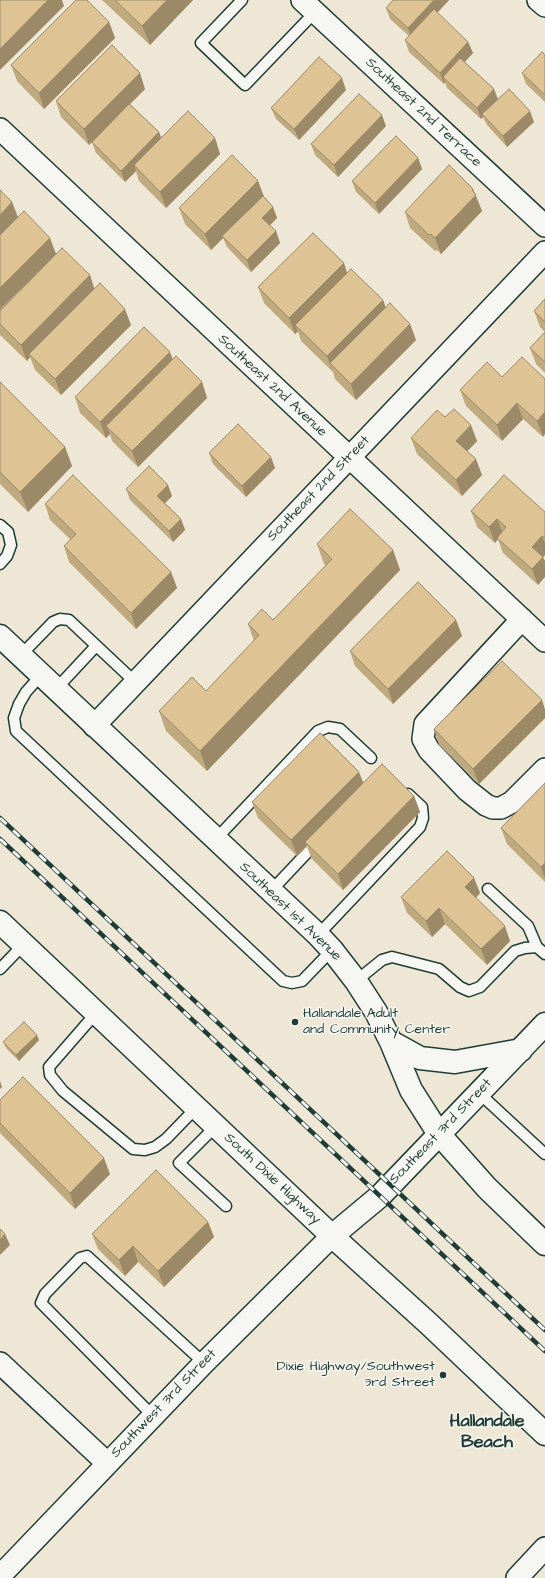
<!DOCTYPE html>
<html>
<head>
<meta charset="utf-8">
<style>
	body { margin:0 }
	canvas { display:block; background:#efe7d6 }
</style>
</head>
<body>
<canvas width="545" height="1578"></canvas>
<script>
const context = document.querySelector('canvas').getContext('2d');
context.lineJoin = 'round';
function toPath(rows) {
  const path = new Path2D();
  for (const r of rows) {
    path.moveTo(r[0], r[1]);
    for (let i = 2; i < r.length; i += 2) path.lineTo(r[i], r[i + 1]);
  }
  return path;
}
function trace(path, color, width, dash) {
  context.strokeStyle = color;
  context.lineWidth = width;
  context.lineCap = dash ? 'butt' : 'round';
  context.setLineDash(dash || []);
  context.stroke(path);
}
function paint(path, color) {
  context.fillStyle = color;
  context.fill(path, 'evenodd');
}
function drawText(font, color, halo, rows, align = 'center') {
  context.font = font + ' "Architects Daughter",sans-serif';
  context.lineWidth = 3;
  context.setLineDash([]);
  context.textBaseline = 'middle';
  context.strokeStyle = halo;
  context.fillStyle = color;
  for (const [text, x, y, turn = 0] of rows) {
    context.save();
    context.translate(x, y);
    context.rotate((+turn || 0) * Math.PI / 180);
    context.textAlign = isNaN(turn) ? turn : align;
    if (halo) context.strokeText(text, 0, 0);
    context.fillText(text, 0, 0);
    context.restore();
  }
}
const lane = toPath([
	[242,0,201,43,245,85,315,12],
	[0,525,8,532,11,545,7,556,0,564],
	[20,656,53,622,60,619,69,620,135,682],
	[41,675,26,692,19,704,14,718,16,731,283,981,292,983,302,981,332,950],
	[56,689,96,646],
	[215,840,318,731,328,727,340,729,371,758],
	[488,889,528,926,537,947],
	[270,892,318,841],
	[318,935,420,827,423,818,422,807,408,794],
	[0,969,24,944],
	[356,981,382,960,392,957,439,969,460,987,469,991,480,987,515,951,525,948,537,947,545,954],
	[96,1013,49,1067,50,1075,63,1091,133,1149,145,1150,155,1147,166,1139,196,1108],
	[479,1093,545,1154],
	[216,1126,179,1163,226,1206],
	[153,1416,41,1303,45,1294,80,1258,87,1256,204,1363]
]);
const street = toPath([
	[302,0,545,226],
	[538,0,545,6],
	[0,129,545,641],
	[522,619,425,724,423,739,429,750,467,790,486,805,493,808,501,808,512,802,545,769],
	[94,726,545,252],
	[0,1363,107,1463],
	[0,1576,204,1363,332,1236],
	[517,1578,545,1548]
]);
const secondary = toPath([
	[0,636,318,935,332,950,356,981,376,1012,391,1042,411,1090,439,1134,487,1188,545,1244],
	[0,922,332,1236,429,1324,545,1434],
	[391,1042,420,1058,455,1062,521,1050],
	[332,1236,380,1196,545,1024]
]);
const rail = toPath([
	[0,818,545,1330],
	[0,839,545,1351]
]);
const wall = toPath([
	[102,0,193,0,150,45],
	[449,0,437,13,468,42,473,53,465,62,494,89,498,99,534,122,507,147,487,125,483,117,481,119,447,88,445,82,444,84,409,52,405,40,409,36,390,19,386,8],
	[109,22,115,38,44,109,17,81,11,65],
	[545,55,545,102,526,84,522,73],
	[145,89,130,104,159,132,161,138,215,138,220,154,166,208,139,181,136,171,125,182,96,153,92,142,89,145,61,117,56,101],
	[346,90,299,140,276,119,271,108],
	[386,126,338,177,315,155,311,144],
	[418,158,422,169,379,214,356,192,352,181],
	[258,181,264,197,273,207,277,218,270,225,276,231,280,243,251,272,227,247,223,238,211,250,185,224,179,208],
	[473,189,482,211,441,254,437,250,435,251,410,228,405,212],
	[12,202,18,217,56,253,90,275,94,289,131,325,61,395,35,370,30,357,27,361,0,335,0,311,20,291],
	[347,273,383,300,385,307,410,324,416,340,356,400,335,379,333,372,301,341,298,331,295,334,264,303,258,287],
	[545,299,545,332,540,327,534,311],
	[545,332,545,373,536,364,530,348],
	[522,357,543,437,523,419,502,441,466,406,460,390,502,377],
	[173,359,202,382,207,398,138,467,112,441,110,434,106,438,80,413,75,397],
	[0,382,65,447,72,466,28,512,0,484],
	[445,417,477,441,467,451,482,475,462,496,417,454,411,438],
	[209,453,275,468,246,497,213,464],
	[126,489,172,496,165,503,181,519,185,530,173,542,130,500],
	[45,504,171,572,177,588,136,629,69,562,64,546,70,539,50,520],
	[471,511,545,512,545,555,543,557,538,585,503,553,498,539,495,543,477,527],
	[317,544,393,550,400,570,207,771,166,731,159,711,206,691,254,641,248,624,273,620,326,566,324,564],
	[456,620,462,636,393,704,355,666,350,651],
	[542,700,545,710,545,718,479,784,439,745,434,729],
	[363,783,414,796,420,812,343,890,311,858,307,846,297,856,258,818,252,802],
	[545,783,545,882,507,844,501,828],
	[474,878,480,893,476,898,510,941,487,965,445,924,432,937,407,913,401,897],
	[39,1040,19,1061,6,1048,3,1042],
	[0,1100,110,1174,75,1209,0,1133],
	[208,1222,214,1237,164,1287,138,1262,125,1276,98,1249,92,1234]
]);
const shadedWall = toPath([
	[48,0,62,0,64,6,0,70,0,49],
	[167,0,193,0,150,45,142,26],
	[434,0,449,0,412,40,408,28],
	[109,22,115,38,44,109,39,93],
	[468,42,473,53,447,80,443,77,445,82,444,84,440,73],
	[140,73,145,89,89,145,84,129],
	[342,78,346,90,299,140,294,129],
	[494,89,498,100,482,114,483,117,481,119,477,108],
	[530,111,534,122,507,147,503,136],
	[382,115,386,126,338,177,334,165],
	[159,132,163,143,134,165,136,171,125,182,121,171],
	[215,138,220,154,166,208,160,192],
	[418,158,422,169,379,214,375,203],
	[258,181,264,197,224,237,222,236,223,238,211,250,205,234],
	[473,189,482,211,441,254,435,238],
	[12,202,18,218,0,236,0,215],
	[273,207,277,218,266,229,262,218],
	[276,231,280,243,251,272,247,260],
	[50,238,56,254,0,310,0,288],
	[344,263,349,279,295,325,298,331,295,334,289,318],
	[90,275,95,291,29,354,30,357,27,361,21,345],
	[383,300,389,316,330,363,333,372,327,356],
	[125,309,131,325,61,395,55,379],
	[410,324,416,340,356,400,351,384],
	[170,352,176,368,106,426,110,434,106,438,100,422],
	[202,382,207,398,138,467,132,451],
	[517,403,523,419,502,441,497,425],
	[545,412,545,434,543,437,537,421],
	[471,425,477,441,462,457,456,441],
	[65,447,72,466,28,512,20,492],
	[271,457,275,468,246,497,242,486],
	[476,459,482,475,462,496,456,480],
	[168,485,172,496,161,507,157,496],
	[181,519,185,530,173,542,169,531],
	[497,519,503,534,497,538,498,539,495,543,489,527],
	[542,536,545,543,545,555,538,563,532,547],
	[393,550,400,570,207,771,200,751],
	[543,557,545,561,545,577,538,585,532,569],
	[171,572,177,588,136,629,131,613],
	[456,620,462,636,393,704,388,689],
	[542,700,545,710,545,718,479,784,473,769],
	[359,772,365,787,305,842,307,846,297,856,291,840],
	[414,796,420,812,343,890,338,874],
	[545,863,545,879,541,867],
	[474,878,480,893,471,903,465,887],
	[439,908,445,924,432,937,426,921],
	[505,926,510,941,487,965,481,949],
	[37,1035,39,1040,19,1061,16,1055],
	[0,1081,2,1087,0,1089],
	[104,1158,110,1174,75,1209,70,1193],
	[208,1222,214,1237,164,1287,158,1271],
	[5,1234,10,1245,0,1255,0,1240],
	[133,1246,138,1262,125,1276,119,1260]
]);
const building = toPath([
	[1,0,48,0,0,49,0,1,1,0],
	[76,0,87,0,109,22,39,93,11,65,76,0],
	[115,0,167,0,142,26,115,0],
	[393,0,434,0,408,28,386,8,393,0],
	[434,9,468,42,440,73,405,40,434,9],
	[112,45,140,73,84,129,56,101,112,45],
	[542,52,545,55,545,95,522,73,542,52],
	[319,57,342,78,294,129,271,108,319,57],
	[460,58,494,89,477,108,443,77,460,58],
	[509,89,530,111,503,136,482,114,509,89],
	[359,94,382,115,334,165,311,144,359,94],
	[129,104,159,132,121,171,92,142,129,104],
	[188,111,215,138,160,192,134,165,188,111],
	[396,136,418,158,375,203,352,181,396,136],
	[232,155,258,181,205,234,179,208,232,155],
	[449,165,473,189,472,190,476,195,435,238,431,234,429,235,405,212,449,165],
	[0,190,12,202,0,215,0,190],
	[263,196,273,207,262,218,276,231,247,260,222,236,263,196],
	[24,211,50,238,0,288,0,235,24,211],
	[313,233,344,263,289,318,258,287,313,233],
	[62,248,90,275,21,345,0,324,0,311,62,248],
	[351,269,383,300,327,356,295,325,351,269],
	[100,283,125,309,55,379,29,354,100,283],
	[545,299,545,322,534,311,545,299],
	[390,303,410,324,351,384,330,363,390,303],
	[144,327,170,352,100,422,75,397,144,327],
	[545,332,545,362,530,348,545,332],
	[176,356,202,382,132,451,106,426,176,356],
	[522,357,545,379,545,412,537,421,517,403,497,425,460,390,487,362,502,377,522,357],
	[0,382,65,447,20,492,0,472,0,382],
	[454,409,471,425,456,441,476,459,456,480,411,438,437,410,445,417,454,409],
	[238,424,271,457,242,486,209,453,238,424],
	[149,466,168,485,157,496,181,519,169,531,126,489,149,466],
	[73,475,171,572,131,613,64,546,76,534,45,504,73,475],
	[504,475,545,512,545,538,542,536,532,547,543,557,532,569,497,538,506,527,497,519,489,527,471,511,504,475],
	[350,509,393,550,200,751,159,711,192,677,206,691,259,635,248,624,262,609,273,620,332,559,317,544,350,509],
	[418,582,456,620,388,689,350,651,418,582],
	[502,661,542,700,473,769,434,729,502,661],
	[320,733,359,772,291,840,252,802,320,733],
	[382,764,414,796,338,874,305,842,382,764],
	[545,783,545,863,541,867,501,828,545,783],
	[447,851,474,878,465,887,505,926,481,949,439,908,426,921,401,897,447,851],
	[24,1022,37,1035,16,1055,3,1042,24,1022],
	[23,1077,104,1158,70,1193,0,1123,0,1100,23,1077],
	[156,1170,208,1222,158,1271,133,1246,119,1260,92,1234,156,1170],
	[0,1229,5,1234,0,1240,0,1229]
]);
const markers = [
	[295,1022,4,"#1f3d34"],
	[443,1375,4,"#1f3d34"]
];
const streetNames = [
	["Southeast 2nd Terrace",423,113,43],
	["Southeast 2nd Avenue",272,386,43],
	["Southeast 2nd Street",319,489,-46],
	["Southeast 1st Avenue",290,912,44],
	["Southeast 3rd Street",441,1132,-46],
	["South Dixie Highway",272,1179,43],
	["Southwest 3rd Street",164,1404,-46]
];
const poiNames = [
	["Hallandale Adult",303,1014],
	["and Community Center",303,1030],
	["Dixie Highway/Southwest",435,1367,"right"],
	["3rd Street",435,1383,"right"]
];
const districtNames = [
	["Hallandale",487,1422],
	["Beach",487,1443]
];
trace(lane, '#1f3d34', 13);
trace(street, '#1f3d34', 24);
trace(secondary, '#1f3d34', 25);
trace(lane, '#f6f6f2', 10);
trace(street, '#f6f6f2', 21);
trace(secondary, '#f6f6f2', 22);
trace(rail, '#1f3d34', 4.5);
trace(rail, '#f6f6f2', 3, [9]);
paint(wall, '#bfa97f');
paint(shadedWall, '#9b8968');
paint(building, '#dec494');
trace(building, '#9b8968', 1);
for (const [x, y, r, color] of markers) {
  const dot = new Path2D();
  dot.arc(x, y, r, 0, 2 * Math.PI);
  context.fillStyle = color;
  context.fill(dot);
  trace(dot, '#f6f6f2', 1.5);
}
drawText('14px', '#1f3d34', '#f6f6f2', streetNames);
drawText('14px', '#1f3d34', '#f6f6f2', poiNames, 'left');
drawText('bold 18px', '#1f3d34', '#f6f6f2', districtNames);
</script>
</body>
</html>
